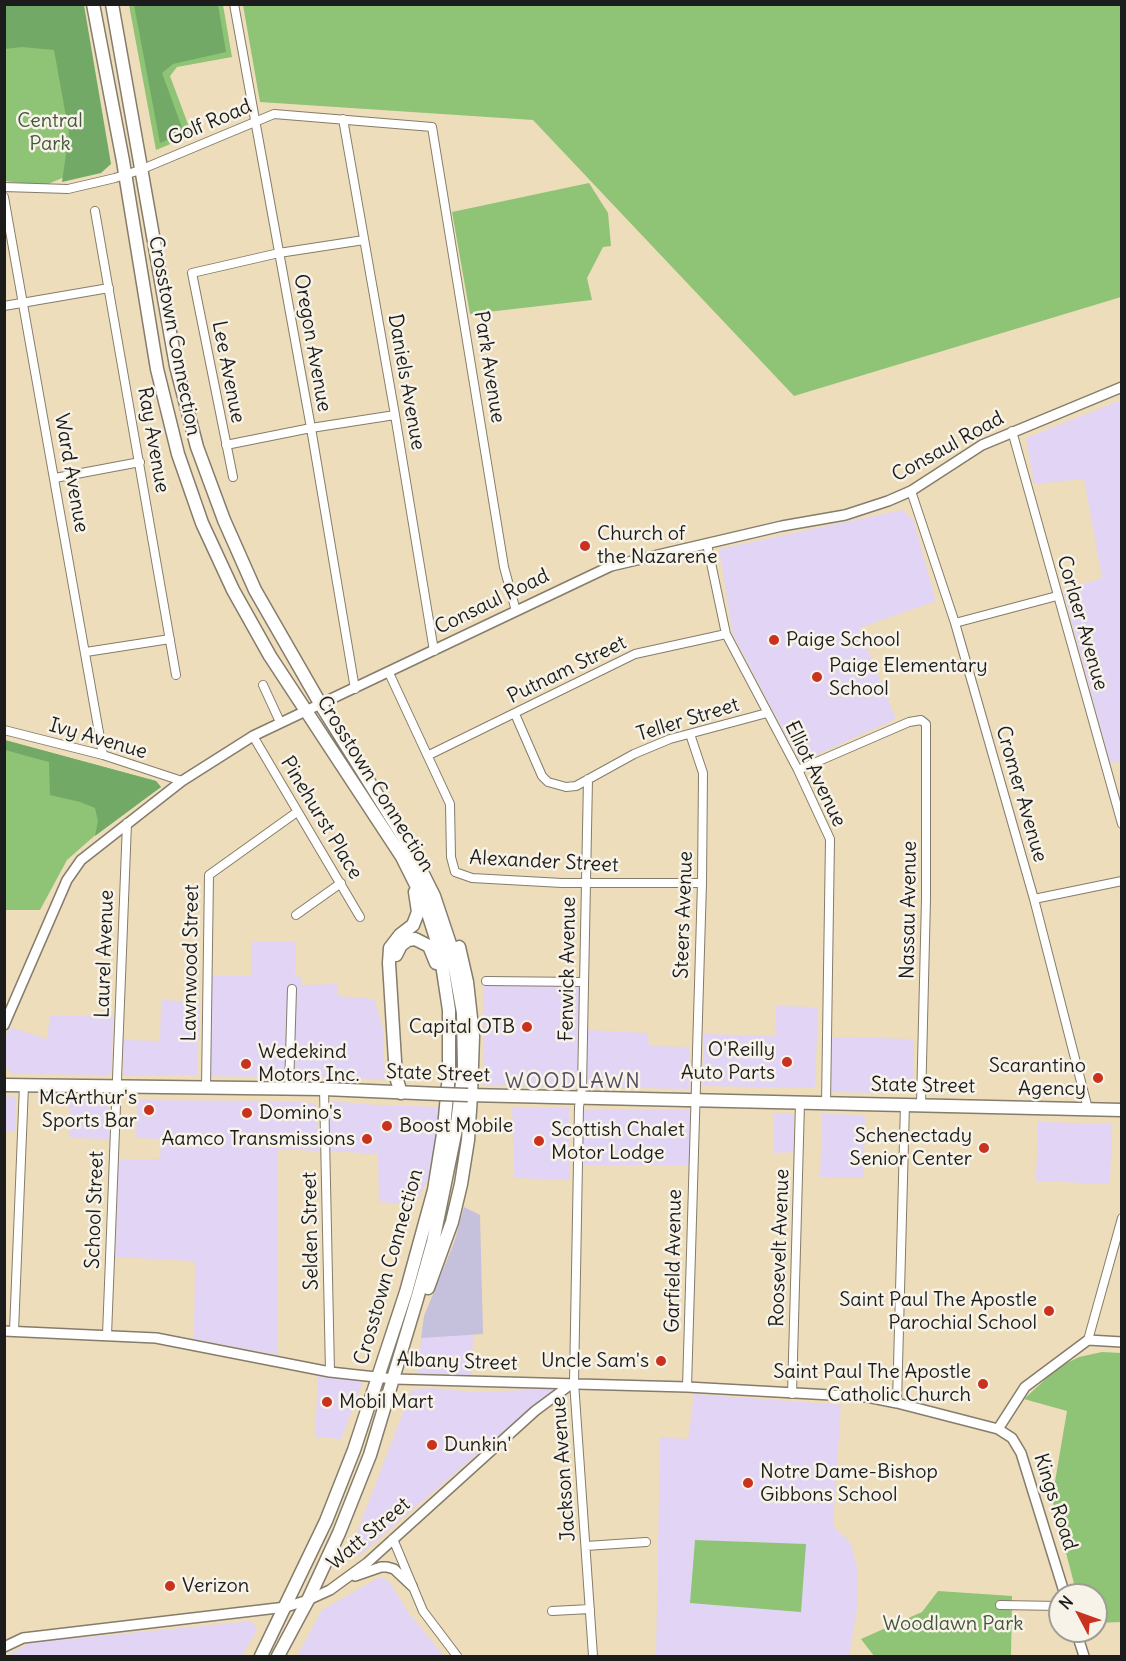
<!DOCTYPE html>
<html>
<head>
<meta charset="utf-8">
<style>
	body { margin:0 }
	#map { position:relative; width:1126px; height:1661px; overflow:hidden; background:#eeddba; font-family:Delius,sans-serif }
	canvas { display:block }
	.frame { position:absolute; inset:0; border:6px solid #1c1c1c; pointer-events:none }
	.north { position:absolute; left:1048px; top:1583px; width:60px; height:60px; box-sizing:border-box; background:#f7f3e8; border:2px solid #9f9d96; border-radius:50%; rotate:311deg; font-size:16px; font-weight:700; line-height:24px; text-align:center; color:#1c1c1c }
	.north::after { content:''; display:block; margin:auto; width:21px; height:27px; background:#c8321e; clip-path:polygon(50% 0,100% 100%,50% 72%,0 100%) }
</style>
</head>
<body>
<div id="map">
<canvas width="1126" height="1661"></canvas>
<div class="frame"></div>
<div class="north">N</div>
</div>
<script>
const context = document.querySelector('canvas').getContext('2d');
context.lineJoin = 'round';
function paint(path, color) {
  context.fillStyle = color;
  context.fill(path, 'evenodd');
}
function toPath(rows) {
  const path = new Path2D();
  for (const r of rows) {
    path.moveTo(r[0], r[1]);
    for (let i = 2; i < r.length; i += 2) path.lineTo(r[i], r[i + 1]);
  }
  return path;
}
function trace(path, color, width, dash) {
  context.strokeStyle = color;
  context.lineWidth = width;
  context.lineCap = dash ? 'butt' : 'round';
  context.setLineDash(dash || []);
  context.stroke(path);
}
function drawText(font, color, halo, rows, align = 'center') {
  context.font = font + ' Delius,sans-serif';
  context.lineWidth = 5;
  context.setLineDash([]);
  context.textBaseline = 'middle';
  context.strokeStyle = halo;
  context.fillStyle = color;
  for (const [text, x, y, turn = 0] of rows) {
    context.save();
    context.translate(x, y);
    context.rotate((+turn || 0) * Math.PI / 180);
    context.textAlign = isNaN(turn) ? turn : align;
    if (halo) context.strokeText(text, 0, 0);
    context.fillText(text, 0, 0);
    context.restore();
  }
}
const built = toPath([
	[1121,400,1122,761,1110,763,1063,590,1102,578,1084,479,1034,484,1026,438],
	[902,510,913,519,936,601,859,628,896,719,800,762,733,635,719,549],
	[251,942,296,942,295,976,302,977,302,985,338,984,338,996,374,999,383,1029,385,1079,210,1076,212,976,251,976],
	[483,984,581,986,576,1087,483,1085],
	[161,1000,200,1002,197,1075,123,1076,123,1040,160,1041],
	[776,1006,818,1007,815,1088,702,1086,704,1034,775,1036],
	[113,1015,112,1072,109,1075,12,1074,5,1065,5,1040,9,1027,47,1039,50,1016],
	[587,1030,648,1033,649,1046,689,1047,689,1089,587,1087],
	[831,1037,914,1039,913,1094,830,1092],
	[4,1096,16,1097,15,1132,5,1132],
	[69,1096,108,1098,110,1100,109,1139,69,1138],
	[137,1100,277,1101,316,1103,319,1151,277,1149,278,1355,194,1339,195,1263,191,1261,116,1257,117,1160,160,1159,161,1139,136,1138],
	[328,1101,377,1105,440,1107,431,1173,415,1205,379,1202,378,1154,329,1151],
	[512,1107,569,1108,570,1180,514,1178],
	[689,1109,689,1165,584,1165,584,1110],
	[773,1113,794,1113,794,1152,773,1153],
	[822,1114,865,1115,864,1178,820,1177],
	[1038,1122,1112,1124,1110,1184,1036,1181],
	[473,1334,472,1376,418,1373,421,1338],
	[318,1375,363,1381,341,1439,315,1437],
	[432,1388,473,1392,555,1389,556,1392,513,1423,359,1556,352,1545,412,1389],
	[694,1394,841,1405,833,1526,850,1542,857,1567,858,1603,849,1656,656,1656,660,1437,688,1439],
	[380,1577,389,1581,408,1612,444,1656,297,1656,322,1610],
	[252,1621,257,1630,242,1656,6,1656,30,1643]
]);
const industrial = toPath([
	[464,1207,480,1215,483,1334,421,1338,424,1316,454,1243]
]);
const green = toPath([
	[5,5,75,5,101,162,43,186,5,181],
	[129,5,223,5,232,57,177,67,170,76,192,135,156,150],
	[243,5,1121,5,1121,297,794,396,533,120,260,102],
	[589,183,608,213,611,246,603,247,587,278,592,300,470,314,452,212],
	[4,740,156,781,161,787,109,823,67,860,40,910,5,910],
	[1102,1352,1121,1353,1122,1622,1096,1623,1096,1595,1077,1595,1052,1499,1067,1411,1024,1399,1051,1374,1067,1363,1079,1357],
	[695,1540,806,1544,801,1612,690,1603],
	[938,1591,1012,1596,1011,1656,874,1656,861,1639,922,1612]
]);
const forest = toPath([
	[4,5,84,5,111,164,101,173,62,182,69,133,54,50,22,47,5,49],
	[134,5,218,5,226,52,173,64,162,73,184,133,160,143],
	[5,740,156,781,161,787,95,836,98,821,95,808,80,802,50,795,49,762,5,750]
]);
const minor = toPath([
	[234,4,311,428,355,689],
	[343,119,395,415,434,651],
	[4,187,68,189,115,178,140,170,274,114,432,127,504,567,516,611],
	[4,197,103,755],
	[95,211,176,675],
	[4,306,109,288],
	[1012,431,1122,824],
	[226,445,311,428,395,415],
	[233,477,192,273,279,253,364,240],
	[55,478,140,462],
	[911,491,955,623,1034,899,1088,1109],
	[707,544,726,634,798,770,830,839,826,1104],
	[955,623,1057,596],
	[86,652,170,639],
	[389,673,450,804,451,857,455,872,472,878,562,883,702,883],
	[263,685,280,722],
	[515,714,542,776,548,782,566,787,576,786,634,754,670,739,767,713],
	[4,730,103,755,182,781],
	[253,736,360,917],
	[429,755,635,654,726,634],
	[798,770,909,722,921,720,926,724,926,899,921,1104],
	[588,779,582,1088,579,1107,574,1382,593,1656],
	[1034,899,1122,881],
	[296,915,341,883],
	[486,981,584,982],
	[206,1088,209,875,297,812],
	[289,1089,292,989],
	[324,1089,330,1372],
	[14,1331,24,1085],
	[107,1335,127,823],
	[1088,1340,1122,1218],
	[687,1387,702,883,703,773,690,734],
	[792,1394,800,1103],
	[897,1403,905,1104],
	[393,1539,423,1611,457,1656],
	[586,1546,646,1542],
	[1000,1605,1060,1606],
	[552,1611,590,1609]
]);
const tertiary = toPath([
	[4,1025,67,880,81,860,182,781,253,736,611,566,782,526,845,515,888,501,911,491,982,445,1122,387],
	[4,1331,156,1338,330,1372,394,1379,687,1387,867,1397,897,1403,998,1429,1012,1438,1021,1453,1065,1595],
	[998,1429,1025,1387,1088,1340,1122,1342],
	[355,1576,381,1567,387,1567,394,1569,412,1586],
	[1076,1631,1084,1656],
	[4,1647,23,1638,286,1607,308,1600,330,1590,367,1563,535,1411,574,1382]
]);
const primary = toPath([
	[4,1085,324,1089,440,1094],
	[468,1095,1122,1110]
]);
const trunk = toPath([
	[93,4,123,161,157,369,178,454,202,523,233,590,270,656,402,857,424,901,440,951,449,1010,449,1074,444,1128,434,1190,406,1292,354,1450,326,1521,261,1656],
	[112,4,176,366,197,447,224,520,255,590,321,705,409,846,434,896,451,947,463,1013,464,1066,457,1124,433,1242,417,1299,370,1455,339,1533,308,1600,278,1656],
	[396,955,401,945,408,940,415,939,429,946,436,963],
	[401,1093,396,1077,389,963,390,948,400,935,413,925,418,912,415,892],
	[428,1288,452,1222,461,1184,468,1140,471,1095,473,1036,467,982,459,947]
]);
const primaryBridge = toPath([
	[440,1094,468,1095]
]);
const markers = [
	[585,546,6,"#c8321e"],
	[774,640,6,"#c8321e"],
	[817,677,6,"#c8321e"],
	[527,1027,6,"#c8321e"],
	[787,1062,6,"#c8321e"],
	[246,1064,6,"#c8321e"],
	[1098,1078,6,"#c8321e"],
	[149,1110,6,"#c8321e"],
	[247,1113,6,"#c8321e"],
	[387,1126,6,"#c8321e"],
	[367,1139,6,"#c8321e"],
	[539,1141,6,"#c8321e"],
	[984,1148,6,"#c8321e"],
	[1049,1311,6,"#c8321e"],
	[661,1361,6,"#c8321e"],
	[983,1384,6,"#c8321e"],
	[327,1402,6,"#c8321e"],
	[432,1445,6,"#c8321e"],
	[748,1483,6,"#c8321e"],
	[170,1586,6,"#c8321e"]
];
const parkNames = [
	["Central",50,121],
	["Park",50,144],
	["Woodlawn Park",953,1624]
];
const streetNames = [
	["Golf Road",210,123,-23],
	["Crosstown Connection",174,336,79],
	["Oregon Avenue",312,343,80],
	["Park Avenue",489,367,81],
	["Lee Avenue",228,372,79],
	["Daniels Avenue",406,382,80],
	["Ray Avenue",153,440,80],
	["Consaul Road",948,447,-29],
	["Ward Avenue",71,473,80],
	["Consaul Road",492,602,-26],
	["Corlaer Avenue",1082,623,74],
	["Putnam Street",567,670,-26],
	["Teller Street",688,720,-17],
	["Ivy Avenue",98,739,16],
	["Elliot Avenue",815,774,64],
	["Crosstown Connection",375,784,58],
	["Cromer Avenue",1021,794,74],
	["Pinehurst Place",321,818,59],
	["Alexander Street",544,862,3],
	["Nassau Avenue",909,910,-89],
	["Steers Avenue",684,915,-88],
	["Laurel Avenue",105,954,-88],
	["Lawnwood Street",191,963,-89],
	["Fenwick Avenue",568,969,-89],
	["State Street",438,1074,2],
	["State Street",923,1086,1],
	["School Street",95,1210,-88],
	["Selden Street",311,1231,-91],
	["Roosevelt Avenue",780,1248,-88],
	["Garfield Avenue",674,1261,-89],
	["Crosstown Connection",389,1267,-74],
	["Albany Street",457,1362,2],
	["Jackson Avenue",564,1469,-94],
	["Kings Road",1055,1502,72],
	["Watt Street",369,1534,-40]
];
const poiNames = [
	["Church of",597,534],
	["the Nazarene",597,557],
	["Paige School",786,640],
	["Paige Elementary",829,666],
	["School",829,689],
	["Capital OTB",515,1027,"right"],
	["O'Reilly",775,1050,"right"],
	["Auto Parts",775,1073,"right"],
	["Wedekind",258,1052],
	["Motors Inc.",258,1075],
	["Scarantino",1086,1066,"right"],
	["Agency",1086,1089,"right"],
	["McArthur's",137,1098,"right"],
	["Sports Bar",137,1121,"right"],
	["Domino's",259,1113],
	["Boost Mobile",399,1126],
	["Scottish Chalet",551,1130],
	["Motor Lodge",551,1153],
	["Schenectady",972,1136,"right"],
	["Senior Center",972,1159,"right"],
	["Aamco Transmissions",355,1139,"right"],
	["Saint Paul The Apostle",1037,1300,"right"],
	["Parochial School",1037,1323,"right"],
	["Uncle Sam's",649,1361,"right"],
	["Saint Paul The Apostle",971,1372,"right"],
	["Catholic Church",971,1395,"right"],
	["Mobil Mart",339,1402],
	["Dunkin'",444,1445],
	["Notre Dame-Bishop",760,1472],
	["Gibbons School",760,1495],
	["Verizon",182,1586]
];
const neighbourhoodNames = [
	["WOODLAWN",573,1082]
];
paint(built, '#e1d4f4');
paint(industrial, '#c5c0db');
paint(green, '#8fc375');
paint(forest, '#73a966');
trace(minor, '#857c6b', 10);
trace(tertiary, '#857c6b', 12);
trace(primary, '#857c6b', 15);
trace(trunk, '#857c6b', 15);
trace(minor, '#fff', 8);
trace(tertiary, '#fff', 9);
trace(primary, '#fff', 12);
trace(trunk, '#fff', 12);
trace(primaryBridge, '#857c6b', 15, []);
trace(primaryBridge, '#fff', 12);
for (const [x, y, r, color] of markers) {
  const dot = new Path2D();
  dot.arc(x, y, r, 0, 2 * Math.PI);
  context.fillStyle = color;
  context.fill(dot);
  trace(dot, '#f7f3e8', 2);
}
drawText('20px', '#44563b', '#f7f3e8', parkNames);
drawText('20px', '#1c1c1c', '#f7f3e8', streetNames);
drawText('20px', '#1c1c1c', '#f7f3e8', poiNames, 'left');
context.letterSpacing = '1.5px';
drawText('21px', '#564e5f', '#f7f3e8', neighbourhoodNames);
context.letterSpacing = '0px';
</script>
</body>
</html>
